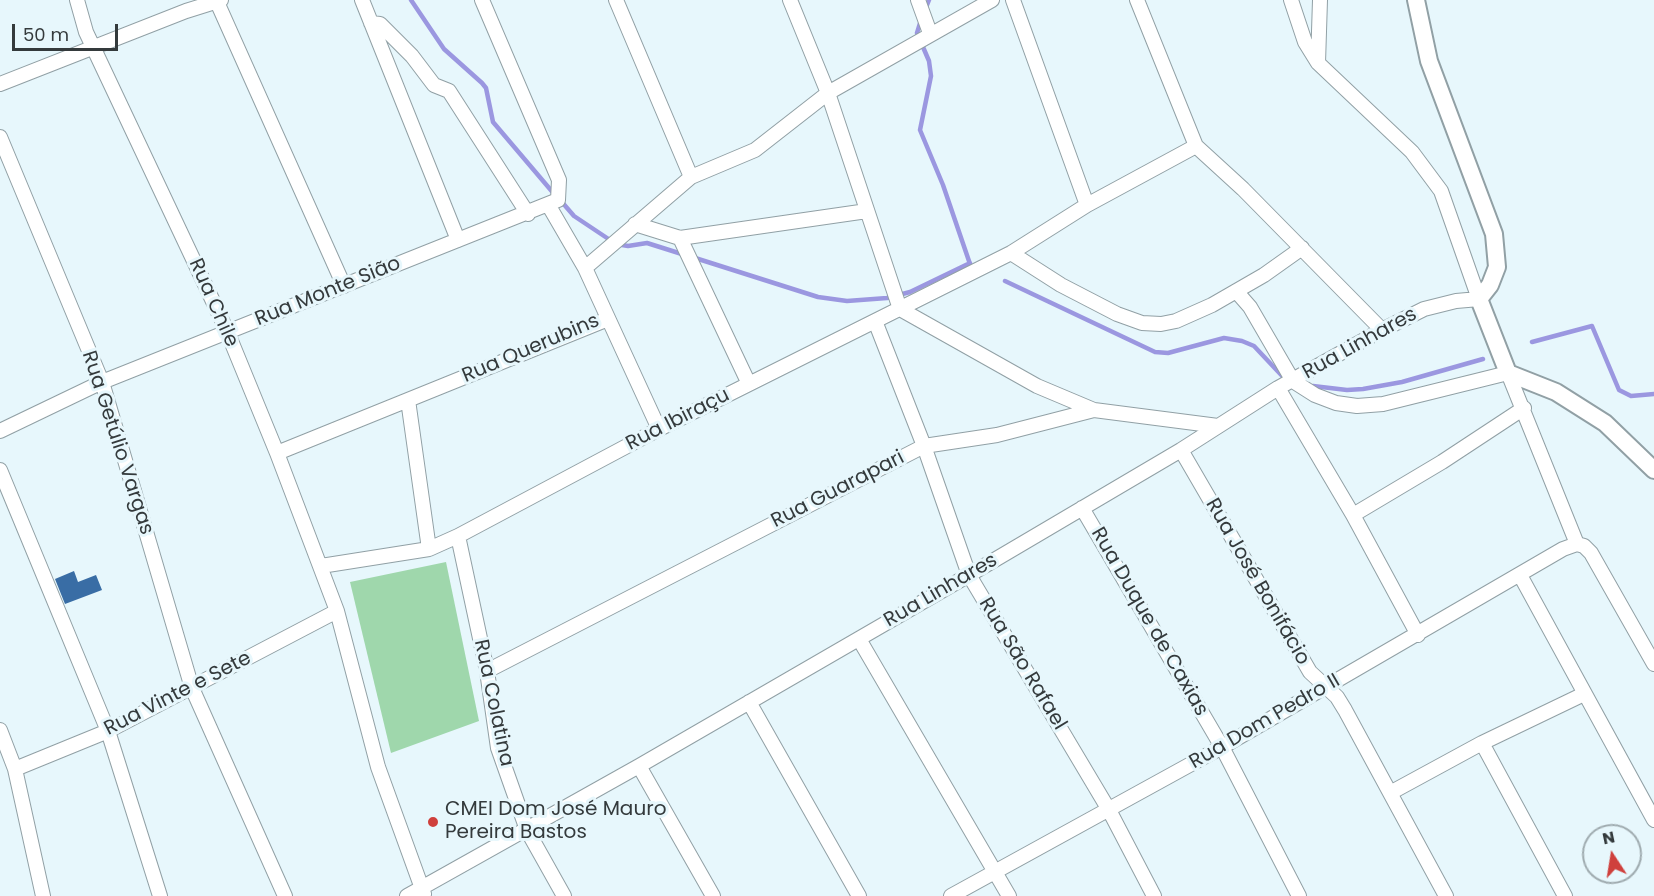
<!DOCTYPE html>
<html>
<head>
<meta charset="utf-8">
<style>
	body { margin:0 }
	#map { position:relative; width:1654px; height:896px; overflow:hidden; background:#e7f7fc; font-family:Poppins,sans-serif }
	canvas { display:block }
	.north { position:absolute; left:1582px; top:824px; width:60px; height:60px; box-sizing:border-box; background:#e7f7fc; border:2px solid #9fabaf; border-radius:50%; rotate:348deg; font-size:16px; font-weight:700; line-height:24px; text-align:center; color:#343a3c }
	.north::after { content:''; display:block; margin:auto; width:21px; height:27px; background:#cf403c; clip-path:polygon(50% 0,100% 100%,50% 72%,0 100%) }
	.scale { position:absolute; left:12px; top:24px; width:106px; height:27px; box-sizing:border-box; border:3px solid #343a3c; border-top:0; padding-left:8px; font-size:18px; line-height:21px; white-space:nowrap; color:#343a3c; -webkit-text-stroke:4px #e7f7fc; paint-order:stroke }
</style>
</head>
<body>
<div id="map">
<canvas width="1654" height="896"></canvas>
<div class="north">N</div>
<div class="scale">50 m</div>
</div>
<script>
const context = document.querySelector('canvas').getContext('2d');
context.lineJoin = 'round';
function paint(path, color) {
  context.fillStyle = color;
  context.fill(path, 'evenodd');
}
function toPath(rows) {
  const path = new Path2D();
  for (const r of rows) {
    path.moveTo(r[0], r[1]);
    for (let i = 2; i < r.length; i += 2) path.lineTo(r[i], r[i + 1]);
  }
  return path;
}
function trace(path, color, width, dash) {
  context.strokeStyle = color;
  context.lineWidth = width;
  context.lineCap = dash ? 'butt' : 'round';
  context.setLineDash(dash || []);
  context.stroke(path);
}
function drawText(font, color, halo, rows, align = 'center') {
  context.font = font + ' Poppins,sans-serif';
  context.lineWidth = 6;
  context.setLineDash([]);
  context.textBaseline = 'middle';
  context.strokeStyle = halo;
  context.fillStyle = color;
  for (const [text, x, y, turn = 0] of rows) {
    context.save();
    context.translate(x, y);
    context.rotate((+turn || 0) * Math.PI / 180);
    context.textAlign = isNaN(turn) ? turn : align;
    if (halo) context.strokeText(text, 0, 0);
    context.fillText(text, 0, 0);
    context.restore();
  }
}
const green = toPath([
	[446,562,479,721,391,753,350,582]
]);
const stream = toPath([
	[411,0,444,49,482,83,486,88,493,122,555,195],
	[925,10,929,0],
	[921,20,917,33,929,61,931,76,920,130,943,185,970,264],
	[561,201,574,216,616,244,628,246,647,243,685,255],
	[692,257,818,297,847,301,887,298,910,292,970,263],
	[1005,281,1155,352,1168,353,1224,338,1242,341,1254,346,1285,379],
	[1532,342,1592,326,1619,390,1631,396,1654,394],
	[1313,386,1347,390,1363,389,1402,382,1483,359]
]);
const building = toPath([
	[74,571,78,582,96,575,102,590,65,604,55,579]
]);
const minor = toPath([
	[77,0,86,32,227,331,277,453,337,611,378,767,424,894],
	[362,0,458,240],
	[616,0,691,177],
	[790,0,828,93,900,309,1037,386,1094,410],
	[918,0,930,33],
	[1013,0,1087,205],
	[1137,0,1196,146,1243,189,1382,330],
	[217,2,344,286],
	[371,23,380,24,412,56,434,85,449,91,528,214],
	[1318,63,1320,0],
	[0,84,186,11,221,0],
	[0,137,102,382,192,688,285,896],
	[549,206,585,268,659,429],
	[635,224,680,238,749,384],
	[680,238,867,211],
	[1011,253,1061,285,1117,314,1142,323,1161,324,1176,321,1212,305,1264,275,1302,248],
	[585,268,691,177,755,150,828,93,992,0],
	[1236,291,1250,307,1293,381,1315,395,1336,403,1357,406,1383,404,1508,373,1577,544,1584,546,1591,553,1654,664],
	[875,321,924,446,969,575,1109,810,1154,896],
	[1278,388,1353,515,1418,635],
	[408,400,429,549],
	[0,431,102,382,558,200,559,180,482,0],
	[1181,450,1310,672,1337,697,1345,710,1446,896],
	[277,453,608,319],
	[0,470,108,731,160,896],
	[1082,508,1222,747,1299,896],
	[1353,515,1442,462,1524,408],
	[458,536,487,671,498,748,527,830,564,896],
	[321,566,429,549,458,536,659,429,1011,253,1087,205,1196,146],
	[1520,575,1654,820],
	[859,639,1009,896],
	[487,671,924,446,997,435,1094,410,1218,426],
	[749,702,859,896],
	[0,730,15,769,43,896],
	[1482,743,1565,896],
	[639,766,713,896],
	[15,769,108,731,337,611],
	[1390,793,1482,743,1584,694],
	[407,896,639,766,969,575,1181,450,1278,388,1382,330,1424,309,1456,301,1479,299,1441,191,1412,152,1318,63,1305,42,1291,0],
	[951,896,1222,747,1563,549,1577,544]
]);
const tertiary = toPath([
	[1416,0,1429,61,1494,234,1497,267,1490,285,1479,299,1508,373,1556,392,1605,423,1654,470]
]);
const markers = [
	[433,822,6,"#cf403c"]
];
const streetNames = [
	["Rua Monte Sião",328,292,-22],
	["Rua Chile",213,303,66],
	["Rua Linhares",1360,344,-29],
	["Rua Querubins",531,349,-23],
	["Rua Ibiraçu",678,420,-27],
	["Rua Getúlio Vargas",117,443,72],
	["Rua Guarapari",838,490,-27],
	["Rua José Bonifácio",1257,582,60],
	["Rua Linhares",941,591,-30],
	["Rua Duque de Caxias",1149,622,60],
	["Rua São Rafael",1022,664,59],
	["Rua Vinte e Sete",178,694,-27],
	["Rua Colatina",493,703,78],
	["Rua Dom Pedro II",1265,722,-30]
];
const poiNames = [
	["CMEI Dom José Mauro",445,810],
	["Pereira Bastos",445,833]
];
paint(green, '#9fd7ac');
trace(stream, '#9b97e0', 4.5);
paint(building, '#396da5');
trace(minor, '#91a0a5', 16);
trace(tertiary, '#91a0a5', 20);
trace(minor, '#fff', 14);
trace(tertiary, '#fff', 16);
for (const [x, y, r, color] of markers) {
  const dot = new Path2D();
  dot.arc(x, y, r, 0, 2 * Math.PI);
  context.fillStyle = color;
  context.fill(dot);
  trace(dot, '#e7f7fc', 2);
}
drawText('20px', '#343a3c', '#e7f7fc', streetNames);
drawText('20px', '#343a3c', '#e7f7fc', poiNames, 'left');
</script>
</body>
</html>
